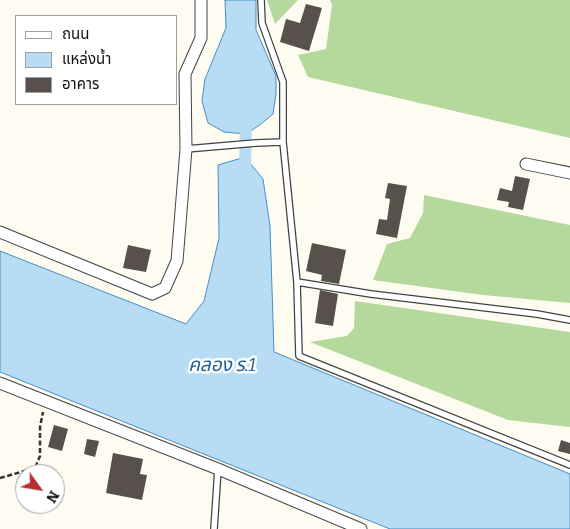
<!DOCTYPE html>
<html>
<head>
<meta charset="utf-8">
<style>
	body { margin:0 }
	#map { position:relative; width:570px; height:529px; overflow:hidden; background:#fefcf1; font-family:Bitter,"Noto Sans Thai",serif }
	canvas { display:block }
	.legend { position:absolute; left:15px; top:15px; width:162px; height:90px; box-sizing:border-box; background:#fff; border:1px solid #9f9f9f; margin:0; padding:6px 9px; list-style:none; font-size:15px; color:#0f0f0f }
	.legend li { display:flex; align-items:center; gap:10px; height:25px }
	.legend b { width:25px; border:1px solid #9f9f9f }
	.north { position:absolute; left:15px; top:464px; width:50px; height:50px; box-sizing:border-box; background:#fff; border:1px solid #9f9f9f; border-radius:50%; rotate:122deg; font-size:14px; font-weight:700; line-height:20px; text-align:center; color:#0f0f0f }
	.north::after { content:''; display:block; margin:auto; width:18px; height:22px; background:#b92d30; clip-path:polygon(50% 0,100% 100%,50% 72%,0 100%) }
</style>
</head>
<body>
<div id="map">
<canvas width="570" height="529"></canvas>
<ul class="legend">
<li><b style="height:6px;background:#fff"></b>ถนน</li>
<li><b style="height:14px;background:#b8dcf3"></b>แหล่งน้ำ</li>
<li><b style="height:14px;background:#57504c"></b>อาคาร</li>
</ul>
<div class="north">N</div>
</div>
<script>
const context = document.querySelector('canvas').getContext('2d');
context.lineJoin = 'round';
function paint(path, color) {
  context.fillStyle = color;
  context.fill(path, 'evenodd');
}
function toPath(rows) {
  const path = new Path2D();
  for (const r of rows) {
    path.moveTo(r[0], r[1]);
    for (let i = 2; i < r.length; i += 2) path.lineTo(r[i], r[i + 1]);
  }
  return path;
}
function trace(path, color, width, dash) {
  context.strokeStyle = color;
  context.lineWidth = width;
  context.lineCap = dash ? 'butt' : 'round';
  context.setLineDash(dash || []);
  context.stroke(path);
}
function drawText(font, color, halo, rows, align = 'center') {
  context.font = font + ' Bitter,"Noto Sans Thai",serif';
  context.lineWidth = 5;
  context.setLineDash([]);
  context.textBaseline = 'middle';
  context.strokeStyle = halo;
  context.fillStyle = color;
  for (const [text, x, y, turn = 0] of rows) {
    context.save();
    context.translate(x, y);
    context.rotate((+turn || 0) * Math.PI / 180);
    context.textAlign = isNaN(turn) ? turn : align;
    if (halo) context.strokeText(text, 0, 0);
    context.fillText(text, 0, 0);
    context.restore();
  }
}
const forest = toPath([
	[267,0,298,0,275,24],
	[330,0,570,0,570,138,308,77,298,55,326,49,332,5],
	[424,195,570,225,570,303,483,295,373,280,387,244,410,238,423,213],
	[355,301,570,332,570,427,508,420,310,342,347,336,354,328]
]);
const water = toPath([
	[225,0,256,0,256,30,276,76,276,94,273,114,261,124,246,134,224,132,208,123,202,101,205,79,226,28,225,0],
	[245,157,263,179,270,226,274,352,570,474,570,529,390,529,0,372,0,251,186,324,204,301,219,238,218,165,245,157]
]);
const canal = toPath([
	[245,172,246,117]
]);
const building = toPath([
	[306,4,322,8,309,51,280,42,286,19,300,23],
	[515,176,530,179,523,210,508,207,509,202,497,200,500,188,512,191],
	[388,183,407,186,397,238,376,234,379,219,387,220,390,199,385,198],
	[312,243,346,250,339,284,321,281,322,275,306,271],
	[128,245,151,250,146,272,123,268],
	[320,290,338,294,333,326,315,323],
	[54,425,68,429,62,451,48,447],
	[87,439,99,441,95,457,84,454],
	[561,440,570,443,570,454,558,451],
	[113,453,143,459,140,474,147,475,142,500,106,493]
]);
const path = toPath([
	[0,478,35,468,40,456,40,427,43,412]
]);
const service = toPath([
	[261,0,262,23,283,82,283,142],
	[186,149,256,143,283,142,297,282,299,356,570,465],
	[297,282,371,294,537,314,570,320],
	[214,529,218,469]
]);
const minor = toPath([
	[526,164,570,173],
	[0,232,152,294,165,288,177,261,186,149,185,74,201,38,201,0],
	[0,383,218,469,361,529]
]);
const waterNames = [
	["คลอง ร.1",222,366]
];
paint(forest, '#b5d89c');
paint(water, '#b8dcf3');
trace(water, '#438fc7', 1);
trace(canal, '#b8dcf3', 12);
paint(building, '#57504c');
trace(service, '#424242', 8);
trace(minor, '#424242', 13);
trace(path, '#313131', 2.5, [5, 2.5]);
trace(service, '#fff', 5.5);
trace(minor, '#fff', 11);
drawText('italic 19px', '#1d619b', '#fff', waterNames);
</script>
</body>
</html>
